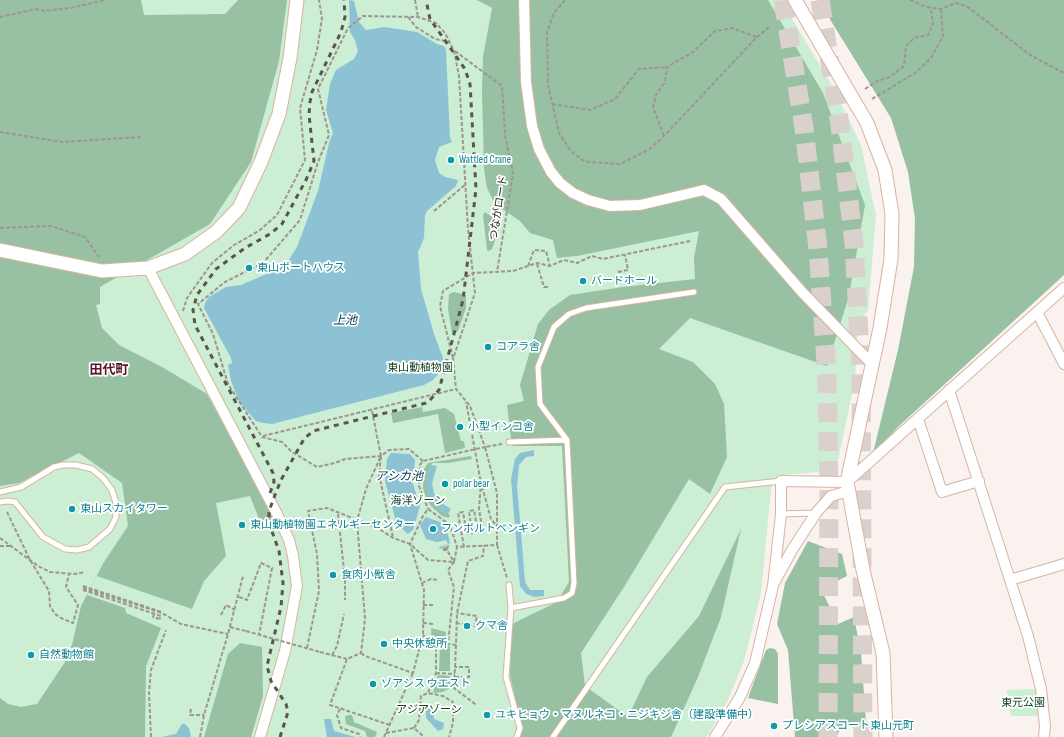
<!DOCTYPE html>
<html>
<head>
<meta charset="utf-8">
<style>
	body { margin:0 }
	canvas { display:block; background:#faf2ee }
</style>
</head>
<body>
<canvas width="1064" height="737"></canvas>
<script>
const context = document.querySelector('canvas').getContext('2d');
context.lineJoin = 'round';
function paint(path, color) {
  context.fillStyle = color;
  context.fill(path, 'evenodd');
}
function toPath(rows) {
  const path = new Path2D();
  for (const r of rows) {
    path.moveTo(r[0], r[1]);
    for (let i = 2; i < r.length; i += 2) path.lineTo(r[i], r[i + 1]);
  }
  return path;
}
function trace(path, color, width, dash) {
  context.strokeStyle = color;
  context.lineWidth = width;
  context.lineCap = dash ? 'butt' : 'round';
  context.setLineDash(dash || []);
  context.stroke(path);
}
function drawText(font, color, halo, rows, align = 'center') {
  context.font = font + ' "Sofia Sans Condensed","Noto Sans JP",sans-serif';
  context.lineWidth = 3.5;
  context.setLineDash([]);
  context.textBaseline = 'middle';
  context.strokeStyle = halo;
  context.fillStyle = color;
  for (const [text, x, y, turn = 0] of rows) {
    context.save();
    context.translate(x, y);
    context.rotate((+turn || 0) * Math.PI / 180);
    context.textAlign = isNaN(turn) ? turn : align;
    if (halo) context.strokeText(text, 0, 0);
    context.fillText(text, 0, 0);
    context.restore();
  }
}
const green = toPath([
	[0,0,781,0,835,91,861,145,876,215,868,310,858,324,855,379,836,470,784,475,772,480,761,593,744,661,727,702,707,737,0,737],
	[1036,689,1039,716,1011,716,1007,690]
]);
const forest = toPath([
	[0,0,141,0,144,15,225,14,238,0,287,0,279,61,251,162,210,224,100,287,100,304,96,305,102,328,119,345,162,367,207,394,276,522,263,529,250,496,216,503,226,556,204,581,192,609,97,576,87,595,125,608,126,613,161,628,146,666,145,737,0,737,0,698,8,704,21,707,37,704,65,662,72,645,81,606,104,562,128,526,122,483,79,453,19,483,0,486],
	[477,0,768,0,823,93,865,205,849,296,827,366,690,318,659,349,693,362,715,384,724,404,727,457,710,494,689,479,624,587,581,653,585,686,628,717,647,677,699,616,741,529,721,617,698,677,671,737,514,737,519,717,510,675,512,624,557,602,569,582,562,446,512,446,507,405,524,401,520,385,538,324,549,310,570,295,623,287,695,279,694,258,699,231,577,256,557,258,553,240,530,233,520,221,495,204,487,188,484,169,482,92,483,57,492,8],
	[818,0,1064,0,1064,275,899,426,873,453,898,350,914,267,915,219,908,172,891,118],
	[485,212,501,223,492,249,489,251,487,250,483,215],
	[454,292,466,295,466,308,458,331,452,334,448,309,449,294],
	[422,407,423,412,445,408,454,414,461,441,464,441,465,448,445,453,438,414,393,423,391,413],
	[471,456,472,459,448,463,432,463,426,481,440,510,450,515,449,518,442,516,431,506,426,498,423,488,424,469,428,463],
	[808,541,842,554,847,576,821,589,838,624,854,617,861,653,866,722,843,724,836,737,795,737,788,650,777,624,785,583],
	[431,628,446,632,445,646,450,646,450,671,439,671,440,647,437,646,437,643,432,642],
	[240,643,262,647,263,696,251,737,204,737,228,654],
	[770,648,775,649,778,654,778,704,748,698,766,650],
	[438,675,450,676,450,688,443,692,433,693],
	[348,715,352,715,354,722,377,732,375,737,367,737,365,731,346,724,345,717]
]);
const water = toPath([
	[349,0,354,1,359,22,366,30,384,27,417,32,437,44,444,46,446,50,450,138,452,142,439,147,435,160,439,173,445,177,458,180,456,186,427,211,425,216,424,238,418,252,421,289,434,334,443,358,442,370,433,380,424,385,272,424,263,423,256,421,240,403,231,381,228,365,232,363,231,358,204,308,205,303,209,297,226,287,241,285,285,266,297,247,318,191,329,143,333,133,326,110,330,84,336,70,354,59,358,51,355,40,350,32],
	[534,450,534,456,526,457,519,465,517,486,520,521,523,524,528,523,528,528,521,532,525,582,530,590,544,590,544,596,534,597,526,594,520,586,511,479,515,459,520,453],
	[391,453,410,454,415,460,413,484,420,506,413,530,408,534,401,528,395,518,385,481,387,459],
	[431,465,437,466,432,483,434,493,440,502,451,509,448,514,440,510,429,497,426,481],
	[426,517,440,522,447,531,450,543,440,549,439,547,448,544,446,540,437,542,426,539,420,525],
	[426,709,433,709,434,719,444,723,443,729,438,731,426,718],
	[324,719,331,719,334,731,355,737,327,737],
	[182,724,185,724,189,728,191,737,161,737,176,734]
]);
const motorwayTunnel = toPath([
	[783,0,804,128,818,249,827,376,829,491,828,737],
	[820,0,840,125,854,244,861,371,863,737]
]);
const path = toPath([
	[415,0,418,17],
	[565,0,554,13,547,32,548,85,559,133,570,150,582,160,589,162,620,164,650,149,664,136,755,39,769,27],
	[910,0,926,7,941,9,956,3,968,7,1030,55,1064,73],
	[0,17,36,9,44,11,71,8,105,0],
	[408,17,416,27,435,39,450,42],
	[455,51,502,86,505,135,513,174,497,272],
	[865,89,877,81,890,77,904,66,906,46,914,38,928,35,933,24,931,8],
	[872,99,915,73,931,58,943,36,941,9],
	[552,104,590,110,615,99,639,69,667,67],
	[0,132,62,142,141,137],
	[664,136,653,107,656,95,665,82,667,67,693,52,715,31,732,28,757,37],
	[434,211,466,184],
	[0,228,51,226,85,237,99,257],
	[537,264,544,287,548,287],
	[528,266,534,250,546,251,550,266],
	[618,272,628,270,625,255],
	[183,311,187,298,212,263,234,245,260,230,277,215,305,160,300,108,317,50,322,18,319,0],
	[453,358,440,306,443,291,473,273,513,271,537,263,550,266,564,260,577,263,592,256,603,259,690,241],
	[372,411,381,456],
	[263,436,456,389],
	[423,461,409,449,389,450,381,456,345,459,335,463,317,467,292,452,282,442,262,437,228,384,213,334,198,304,225,282,263,263,300,220,318,162,329,135,318,89,348,28,363,16,418,17,436,23,445,33,454,51,459,76,468,229,475,293,453,359,456,389,470,406,485,447,423,461,420,465,419,486,428,509],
	[481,487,483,490,491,519,496,525],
	[7,512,30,560,49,591,50,606,55,614,61,618,73,623,78,605,66,587,69,574],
	[338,514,345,580,345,600],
	[0,538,38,566,50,572,75,574,85,572],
	[497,545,507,578],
	[0,546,11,546],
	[464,547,458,513,463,512,467,534,472,533,469,511,474,510,478,532,483,532,479,509,481,483,466,402],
	[447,550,442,550,448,546,447,550,454,562,448,570,454,587,448,644,456,645,457,613,468,561,483,556,484,545],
	[422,583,431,579,438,580],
	[83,586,162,612],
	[83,588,162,613,181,624,228,634],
	[83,590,161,616,160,619],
	[239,597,247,600,261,563,272,568,259,635],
	[423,605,435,605],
	[154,614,153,617,160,619],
	[221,615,226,605,235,610],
	[423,623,434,624],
	[456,623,475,626,477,616,457,613],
	[230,627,246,631],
	[423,635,436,648,436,673,428,693],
	[456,645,454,688,475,704,475,706],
	[307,648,319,591,317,554,308,511,327,508,378,528,393,538,410,544,428,560,454,562,457,547,497,545,497,493,485,447,502,444],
	[320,652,347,659],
	[361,653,365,656,413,673,423,635,424,590,410,544,423,516,428,509,450,525,457,547],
	[332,655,337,646,344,614],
	[436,673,455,674],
	[455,677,469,677,469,667,455,667],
	[191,709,190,715,204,715],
	[340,709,337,715,341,728,359,734,360,737],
	[390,725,330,705,347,659,361,653,365,619,357,521,366,489,381,456,379,475,393,537],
	[414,728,419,720,421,696,428,693,443,696,453,702,453,723,449,737],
	[386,733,414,728,424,737],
	[151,737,149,693,151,670,166,630],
	[200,737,204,715,228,634,243,576],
	[384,737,413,673]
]);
const service = toPath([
	[509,442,567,440],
	[0,492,21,487,54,467,63,465,76,465,92,469,103,478,112,490,116,503,116,517,110,529,89,547,77,550,65,549,43,537,15,502,8,501,0,502],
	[781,514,816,513],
	[509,585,511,608,506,677,520,728,517,737],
	[511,608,564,598,572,593,574,583,567,440,540,404,538,367,554,327,569,314,586,308,694,292],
	[553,737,725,487,781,481]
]);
const minor = toPath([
	[524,0,526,82,532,126,539,149,551,172,560,183,573,193,588,200,610,206,640,205,704,190,721,199,802,292,872,364],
	[148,268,277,514,289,540,293,556,297,586,285,651,260,737],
	[1037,312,1064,364],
	[949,390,1028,636,1041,689,1045,726,1044,737],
	[918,419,942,492,979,481],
	[1010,580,1064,564],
	[775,581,792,550,816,513,831,496,849,491],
	[715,737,740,697,755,663,773,586,781,514,781,481,847,482,1064,288]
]);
const tertiary = toPath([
	[795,0,867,123,885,170,892,214,891,259,880,328,847,482,863,570,883,653,886,737],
	[0,250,102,271,148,268,185,254,216,232,239,208,261,162,279,114,290,58,297,0]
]);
const rail = toPath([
	[270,493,274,482,273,473,195,325,193,310,197,295,216,269,245,248,270,234,282,224,306,180,314,161,309,115,310,102,312,92,341,32,345,17,344,0],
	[280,737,288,712,286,704,271,681,267,666,281,607,283,583,279,551,269,523,269,511,275,495,281,480,304,439,313,431,426,403,430,400,439,390,463,300,476,189,470,84,465,69,430,19,426,0]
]);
const pathBridge = toPath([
	[246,631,320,652]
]);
const markers = [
	[451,160,4,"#0f9aa8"],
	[249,268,4,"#0f9aa8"],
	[583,281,4,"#0f9aa8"],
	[488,347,4,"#0f9aa8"],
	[460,427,4,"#0f9aa8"],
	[445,484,4,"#0f9aa8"],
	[72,509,4,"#0f9aa8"],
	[242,525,4,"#0f9aa8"],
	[433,529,4,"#0f9aa8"],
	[333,575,4,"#0f9aa8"],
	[467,626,4,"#0f9aa8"],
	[384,644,4,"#0f9aa8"],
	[31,655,4,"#0f9aa8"],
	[373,684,4,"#0f9aa8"],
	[487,715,4,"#0f9aa8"],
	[774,726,4,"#0f9aa8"]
];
const cultureNames = [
	["Wattled Crane",459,160],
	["東山ボートハウス",257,268],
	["バードホール",591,281],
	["コアラ舎",496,347],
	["小型インコ舎",468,427],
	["polar bear",453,484],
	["東山スカイタワー",80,509],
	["東山動植物園エネルギーセンター",250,525],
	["フンボルトペンギン",441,529],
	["食肉小獣舎",341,575],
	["クマ舎",475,626],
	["中央休憩所",392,644],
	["自然動物館",39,655],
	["ゾアシス ウエスト",381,684],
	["ユキヒョウ・マヌルネコ・ニジキジ舎（建設準備中）",495,715],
	["プレシアスコート東山元町",782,726]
];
const streetNames = [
	["つながロード",499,208,-81]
];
const parkNames = [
	["東山動植物園",420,368],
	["海洋ゾーン",418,501],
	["東元公園",1023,703],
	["アジアゾーン",429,710]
];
const waterNames = [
	["上池",345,321],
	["アシカ池",399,477]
];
const quarterNames = [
	["田代町",109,371]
];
paint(green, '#cbeed4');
paint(forest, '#97c1a2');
paint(water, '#8dc2d5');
trace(motorwayTunnel, '#dad1cd', 19, [19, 10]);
trace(service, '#d7b49f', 7);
trace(minor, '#d7b49f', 12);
trace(tertiary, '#d7b49f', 15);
trace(path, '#9f958f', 2, [4, 2]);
trace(service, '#fff', 5);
trace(minor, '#fff', 10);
trace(tertiary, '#fff', 13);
trace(rail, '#5f534d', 3, [5, 5]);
trace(pathBridge, '#9f958f', 2, [4, 2]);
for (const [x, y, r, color] of markers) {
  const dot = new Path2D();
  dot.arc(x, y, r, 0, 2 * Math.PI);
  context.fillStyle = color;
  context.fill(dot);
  trace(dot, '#fff', 1.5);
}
drawText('11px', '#0d838f', '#fff', cultureNames, 'left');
drawText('11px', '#23160f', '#fff', streetNames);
drawText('11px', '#0d3f21', '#fff', parkNames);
drawText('italic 12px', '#023543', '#fff', waterNames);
drawText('bold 13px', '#57142b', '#fff', quarterNames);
</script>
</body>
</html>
